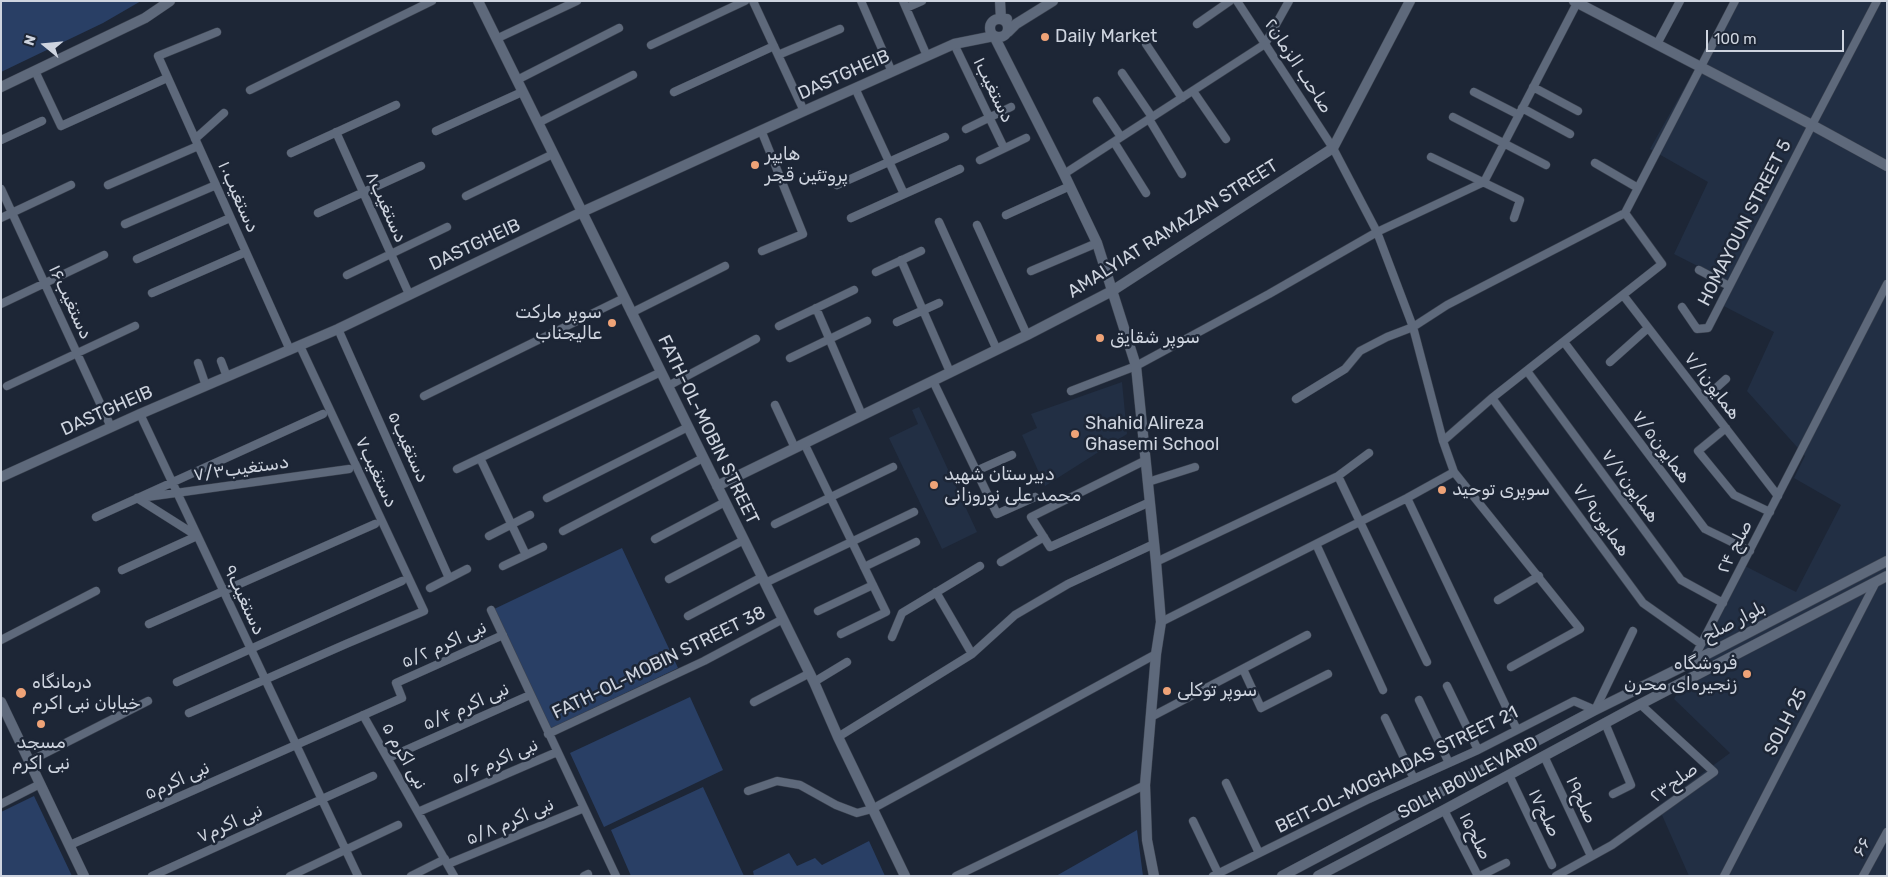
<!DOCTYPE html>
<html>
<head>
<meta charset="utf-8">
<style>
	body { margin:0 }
	#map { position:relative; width:1888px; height:877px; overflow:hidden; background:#1d2636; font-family:Rubik,sans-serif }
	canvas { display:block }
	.frame { position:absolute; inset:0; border:2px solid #ced4df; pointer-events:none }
	.north { position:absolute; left:20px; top:20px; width:50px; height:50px; -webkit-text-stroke:4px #1d2636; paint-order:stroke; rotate:287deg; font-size:14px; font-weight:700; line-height:20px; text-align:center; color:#ced4df }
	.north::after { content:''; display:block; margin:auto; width:18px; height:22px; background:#ced4df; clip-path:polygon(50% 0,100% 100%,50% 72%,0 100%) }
	.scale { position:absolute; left:1706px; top:30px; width:138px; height:22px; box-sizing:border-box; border:2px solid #ced4df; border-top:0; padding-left:6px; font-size:15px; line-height:18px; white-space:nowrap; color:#ced4df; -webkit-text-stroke:4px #1d2636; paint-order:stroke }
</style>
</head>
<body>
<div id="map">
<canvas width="1888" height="877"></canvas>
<div class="frame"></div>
<div class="north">N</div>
<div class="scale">100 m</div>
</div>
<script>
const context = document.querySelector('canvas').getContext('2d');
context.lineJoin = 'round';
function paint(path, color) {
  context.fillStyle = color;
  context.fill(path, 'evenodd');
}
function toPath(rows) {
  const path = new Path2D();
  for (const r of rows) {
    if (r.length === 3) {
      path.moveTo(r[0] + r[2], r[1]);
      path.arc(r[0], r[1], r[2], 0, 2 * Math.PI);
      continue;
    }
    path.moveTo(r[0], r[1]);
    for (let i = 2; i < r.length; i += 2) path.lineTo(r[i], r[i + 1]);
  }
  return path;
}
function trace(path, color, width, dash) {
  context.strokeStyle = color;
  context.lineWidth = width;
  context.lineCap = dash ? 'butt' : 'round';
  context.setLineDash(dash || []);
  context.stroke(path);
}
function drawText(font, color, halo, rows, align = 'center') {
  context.font = font + ' Rubik,"Noto Sans Arabic",sans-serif';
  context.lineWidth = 5;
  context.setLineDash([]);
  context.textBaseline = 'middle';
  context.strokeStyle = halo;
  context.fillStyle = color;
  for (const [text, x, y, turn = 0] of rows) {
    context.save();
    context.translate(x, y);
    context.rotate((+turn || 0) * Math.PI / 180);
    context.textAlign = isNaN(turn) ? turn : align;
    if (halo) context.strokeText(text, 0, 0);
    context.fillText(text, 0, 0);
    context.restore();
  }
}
const built = toPath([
	[1733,1,1887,1,1886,876,1689,876,1658,806,1730,753,1674,699,1745,566,1796,592,1841,505,1794,478,1805,456,1747,391,1774,332,1716,302,1727,281,1674,254,1708,182,1650,149],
	[1122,382,1127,434,1045,486,1022,435,1037,428,1031,414],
	[919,407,977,532,942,549,889,438,918,424,912,410]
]);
const green = toPath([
	[1,1,141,1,103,23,1,72],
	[622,548,678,668,550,729,490,611],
	[690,697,723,770,604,827,570,753],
	[703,787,744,876,631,876,611,830],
	[34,796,72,876,1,876,1,812],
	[1137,830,1143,876,1056,876],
	[869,841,885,876,754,876,753,871,789,853,797,866,815,858,822,865]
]);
const street = toPath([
	[753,1,804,111],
	[861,1,892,72],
	[903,1,927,56],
	[1237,1,1333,148,1377,232,1413,327,1443,441,1454,472,1580,629,1511,667],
	[906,8,922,1],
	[1197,24,1230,1],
	[217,32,158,56,290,350],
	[496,39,577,1],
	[954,44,1004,148],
	[1146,44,1182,98],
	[1657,44,1680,1],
	[651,45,745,1],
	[778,55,840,29],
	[35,71,61,126,167,78],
	[1122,73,1152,117],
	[517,80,619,28],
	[1533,87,1578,111],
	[855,88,904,194],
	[250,90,432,1],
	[1193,91,1226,139],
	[674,92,774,46],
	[1474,92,1519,115],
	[1097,101,1121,137],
	[1522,108,1570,134],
	[1453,117,1546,165],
	[1149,119,1182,174],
	[538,123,633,75],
	[966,129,1011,107],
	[761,130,803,234,762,251],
	[436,131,522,92],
	[336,132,409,294],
	[195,139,224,113],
	[1,140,42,121],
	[1114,142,1146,193],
	[291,153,396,105],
	[1431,157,1520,200,1514,218],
	[980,160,1026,138],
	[1595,163,1638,188],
	[1064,174,1265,44,1289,1],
	[1484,182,1577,3],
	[108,185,198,146],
	[837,185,945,137],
	[1,189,111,427],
	[466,196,553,154],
	[318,213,421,166],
	[1625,213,1735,1],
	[1006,215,1070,186],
	[1,218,71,185],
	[851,218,960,169],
	[939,222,997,350],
	[125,224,216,185],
	[977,225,1027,335],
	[137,259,230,218],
	[901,260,950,372],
	[1699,270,1729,286],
	[1031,271,1097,243],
	[876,272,921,251],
	[347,275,447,227],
	[152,293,246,252],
	[1623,295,1778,496],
	[1,304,104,255],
	[1682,307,1697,329,1708,328,1812,125,1877,1],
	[816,308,862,415],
	[631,313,725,266],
	[897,322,939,303],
	[779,326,854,290],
	[338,329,449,578],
	[1564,342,1705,529,1750,551],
	[790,358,867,321],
	[221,361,227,377],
	[1610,362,1648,328],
	[198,363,206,386],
	[1527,371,1681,580,1723,603],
	[933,381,997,514,1035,497],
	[7,386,135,326],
	[668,386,756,339],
	[1071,391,1136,366,1269,294,1377,232,1484,182],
	[424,396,624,298],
	[1492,398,1643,603,1701,644],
	[1296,399,1345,369,1360,351,1387,337,1413,327,1447,305,1625,213],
	[1704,399,1726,379],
	[775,405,795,448],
	[140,414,358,876],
	[1726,428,1698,451,1734,495,1770,512],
	[1443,441,1492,398,1662,264,1625,213],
	[804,443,886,612,841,634],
	[480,458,526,555],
	[1146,460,1031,517,1050,547,1150,502],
	[457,469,661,372],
	[976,471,1012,455],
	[1338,476,1427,662],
	[1148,482,1195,467],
	[147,497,349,469],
	[137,498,197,536],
	[547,498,688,427],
	[1407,498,1517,730],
	[96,517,323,414],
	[775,524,893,467],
	[563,531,703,458],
	[489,536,530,515],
	[655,539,725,502],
	[1316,544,1383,690],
	[1001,562,1044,537],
	[1156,562,1338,476,1369,453],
	[503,566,543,547],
	[864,567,916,542],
	[122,570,197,536],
	[669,579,744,540],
	[765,583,914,512],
	[430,588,467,569],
	[936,592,972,654],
	[1498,600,1539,576],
	[491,610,616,876],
	[818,611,873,585],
	[688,616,762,577],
	[1161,622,1407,498,1454,472],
	[149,624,375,524],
	[892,637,902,613,980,566],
	[1,640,96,591],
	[1692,662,1887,284],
	[1243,669,1261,708,1328,674],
	[177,682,402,581],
	[814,682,847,662],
	[1447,686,1478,750],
	[1419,700,1449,763],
	[754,702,810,673],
	[189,713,346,644,424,611,300,346],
	[363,715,454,876],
	[1151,717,1307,635],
	[1385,718,1414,779],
	[1605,723,1631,785,1613,794],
	[548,734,704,661,783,619],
	[838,737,972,654,1015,615,1068,584,1154,544],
	[1544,756,1591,856],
	[388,758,530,695],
	[30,761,148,701],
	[1509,775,1552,865],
	[1226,783,1259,853],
	[748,791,777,781,800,785,836,805,857,813,872,809,1156,654],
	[1,804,40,784],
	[1444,810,1478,876],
	[418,812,557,752],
	[1193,821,1218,873],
	[70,845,402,698,396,683,503,635],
	[448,864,584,808],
	[152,876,373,776],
	[290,876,398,825],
	[411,876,445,859],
	[584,876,588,874],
	[956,876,1145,785],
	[1213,876,1369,799,1478,750,1574,701,1595,710,1633,631],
	[1480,876,1506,863],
	[1556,876,1612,845,1714,772,1640,704],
	[1724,876,1876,582],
	[1863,876,1887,832]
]);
const secondary = toPath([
	[478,1,814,682,838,737,905,876],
	[1000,1,1001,19,1007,19],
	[1574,1,1812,125,1887,166],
	[999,28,9],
	[1008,32,1016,24,1053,1],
	[1,87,145,18,170,1],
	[1,477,140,414,338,329,582,212,804,111,954,44,994,36,1064,174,1097,243,1136,366,1156,562,1161,622,1156,654,1145,785,1147,840,1154,876],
	[717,486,1027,335,1112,291,1333,148,1410,1],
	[1,702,84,876],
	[1282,876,1595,710,1692,662,1887,561],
	[1318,876,1444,810,1633,708,1887,576]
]);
const markers = [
	[1045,37,5,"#efa377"],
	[755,165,5,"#efa377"],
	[612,323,5,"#efa377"],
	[1100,338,5,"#efa377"],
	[1075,434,5,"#efa377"],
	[934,485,5,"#efa377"],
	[1442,490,5,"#efa377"],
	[1747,674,5,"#efa377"],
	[1167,691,5,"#efa377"],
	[21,693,6,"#efa377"],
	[41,724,5,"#efa377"]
];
const poiNames = [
	["Daily Market",1055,37],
	["هایپر",765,155],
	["پروتئین قجر",765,176],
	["سوپر مارکت",602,313,"right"],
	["عالیجناب",602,334,"right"],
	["سوپر شقایق",1110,338],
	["Shahid Alireza",1085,424],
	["Ghasemi School",1085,445],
	["دبیرستان شهید",944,475],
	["محمد علی نوروزانی",944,496],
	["سوپری توحید",1452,490],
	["فروشگاه",1737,664,"right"],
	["زنجیره‌ای محرن",1737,685,"right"],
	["درمانگاه",32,683],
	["خیابان نبی اکرم",32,704],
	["سوپر توکلی",1177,691],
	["مسجد",41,743,"center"],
	["نبی اکرم",41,764,"center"]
];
const streetNames = [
	["۲صاحب الزمان",1298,66,57],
	["DASTGHEIB",844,75,-24],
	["دستغیب۱",993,90,64],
	["دستغیب۱۰",238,197,66],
	["دستغیب۸",386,207,66],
	["HOMAYOUN STREET 5",1745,223,-63],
	["AMALYIAT RAMAZAN STREET",1173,229,-32],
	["DASTGHEIB",475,245,-25],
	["دستغیب۱۶",70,302,65],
	["همایون۷/۱",1712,386,52],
	["DASTGHEIB",107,411,-24],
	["FATH-OL-MOBIN STREET",708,430,64],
	["دستغیب۵",408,447,66],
	["همایون۷/۵",1661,447,53],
	["دستغیب۷/۳",241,469,-8],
	["دستغیب۷",376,472,65],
	["همایون۷/۷",1630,486,54],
	["همایون۷/۹",1601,520,54],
	["صلح ۲۴",1735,547,-63],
	["دستغیب۹",244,600,65],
	["بلوار صلح",1734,622,-27],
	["نبی اکرم ۵/۲",444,645,-24],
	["FATH-OL-MOBIN STREET 38",659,663,-26],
	["نبی اکرم ۵/۴",466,707,-24],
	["SOLH 25",1786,722,-63],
	["نبی اکرم ۵",404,756,61],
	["نبی اکرم ۵/۶",495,762,-23],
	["BEIT-OL-MOGHADAS STREET 21",1397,770,-26],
	["SOLH BOULEVARD",1468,778,-28],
	["نبی اکرم۵",177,781,-24],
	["صلح۲۳",1674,783,-36],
	["صلح۱۹",1581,800,65],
	["صلح۱۷",1544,813,64],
	["نبی اکرم ۵/۸",510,822,-23],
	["نبی اکرم۷",230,824,-24],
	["صلح۱۵",1475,836,63],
	["۶۶",1862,847,-61]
];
paint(built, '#222f44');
paint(green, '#293f65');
trace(street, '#3b424f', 9);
trace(secondary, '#3b424f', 11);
trace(street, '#5e697b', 8);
trace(secondary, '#5e697b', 10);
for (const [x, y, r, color] of markers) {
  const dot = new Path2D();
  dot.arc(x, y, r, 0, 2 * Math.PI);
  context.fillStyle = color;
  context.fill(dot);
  trace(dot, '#1d2636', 2);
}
drawText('18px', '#ced4df', '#1d2636', poiNames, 'left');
drawText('18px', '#ced4df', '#1d2636', streetNames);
</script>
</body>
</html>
